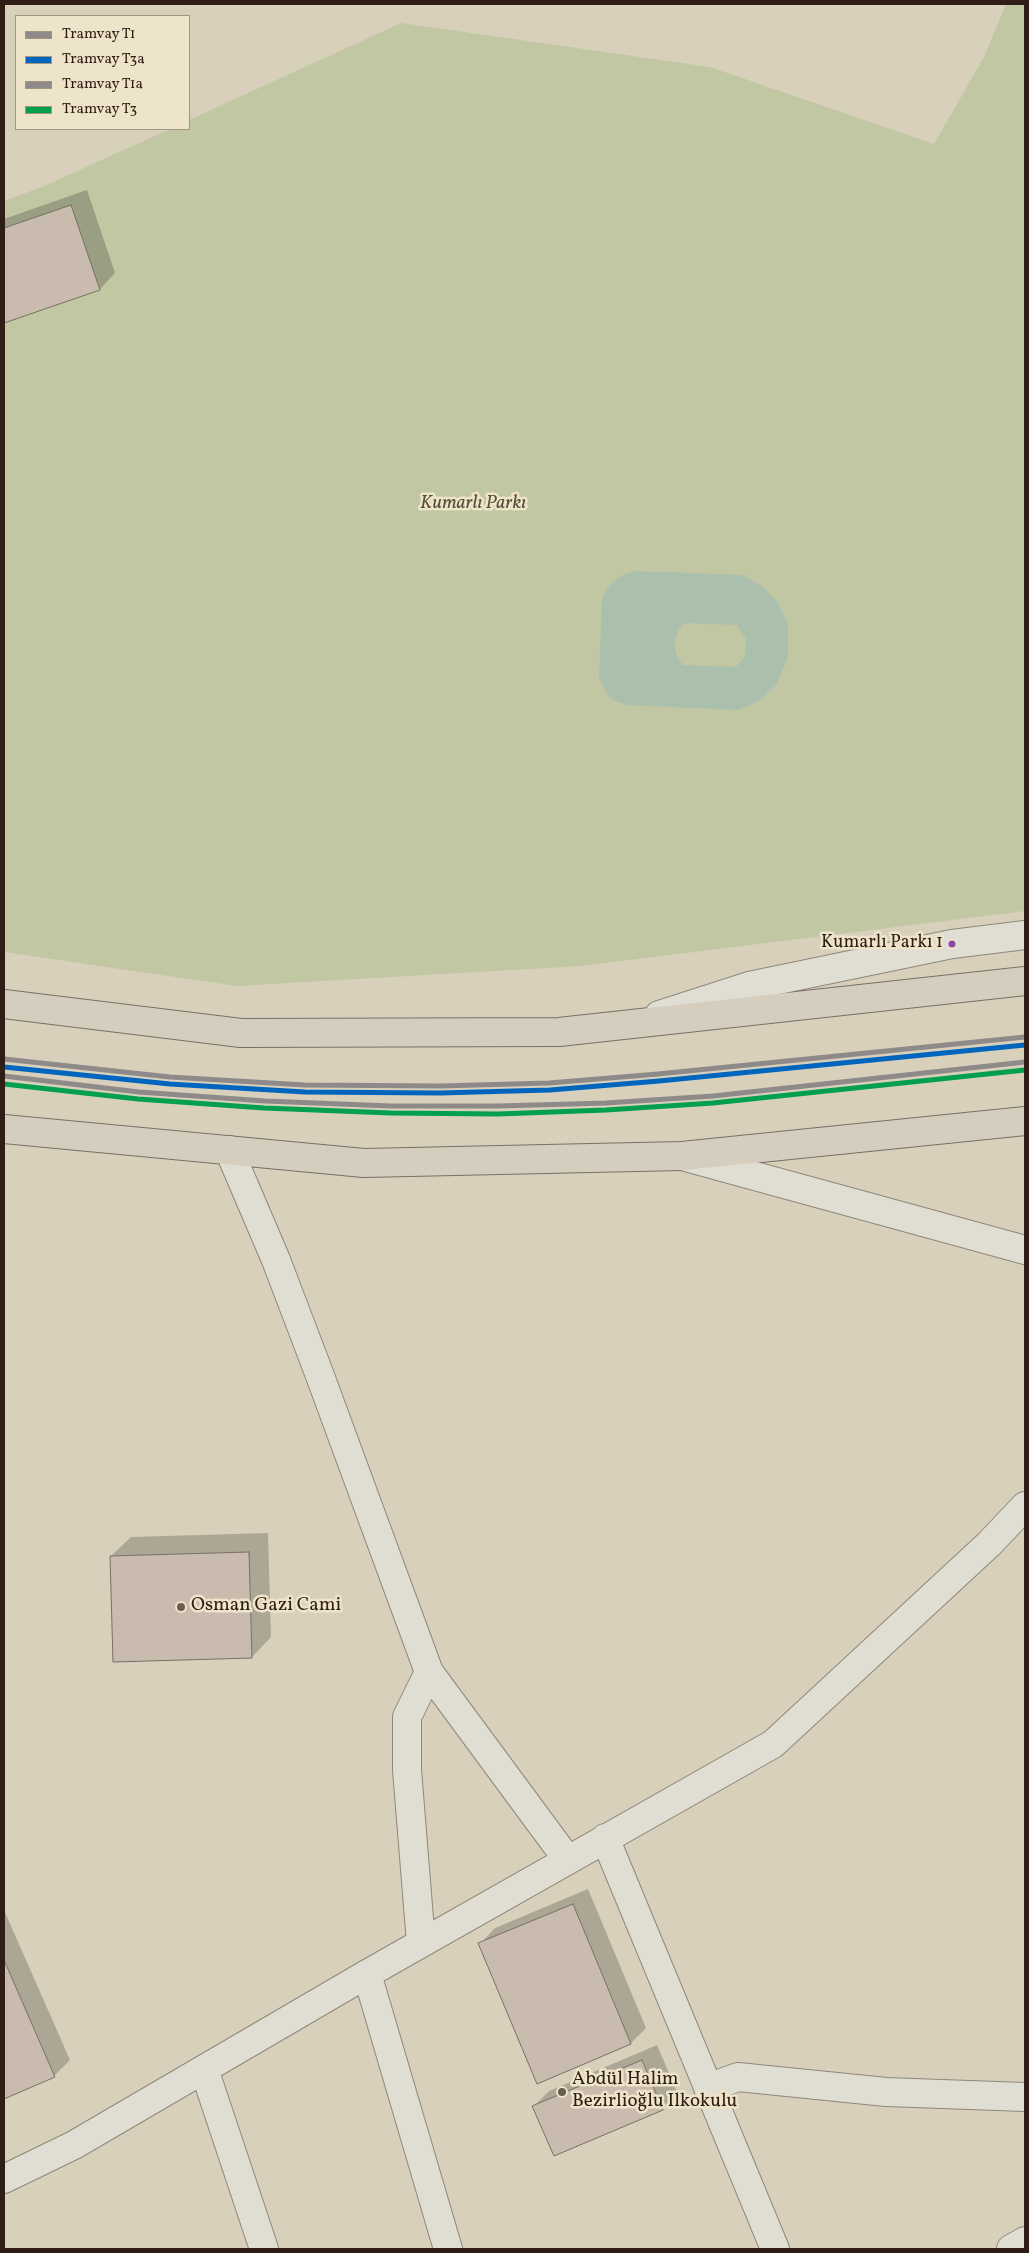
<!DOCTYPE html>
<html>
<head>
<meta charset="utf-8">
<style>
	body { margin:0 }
	#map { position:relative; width:1029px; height:2253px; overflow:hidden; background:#d8d0bb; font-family:Vollkorn,serif }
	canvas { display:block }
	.frame { position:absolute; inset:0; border:5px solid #2f1e16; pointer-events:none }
	.legend { position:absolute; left:15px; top:15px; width:175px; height:115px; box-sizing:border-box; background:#eee4ca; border:1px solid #a29582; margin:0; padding:6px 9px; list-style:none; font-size:15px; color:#2f1e16 }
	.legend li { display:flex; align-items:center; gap:10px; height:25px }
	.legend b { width:25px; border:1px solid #a29582 }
</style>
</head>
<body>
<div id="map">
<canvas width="1029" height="2253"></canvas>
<div class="frame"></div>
<ul class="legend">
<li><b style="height:6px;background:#8e8a8a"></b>Tramvay T1</li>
<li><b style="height:6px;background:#0065bd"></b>Tramvay T3a</li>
<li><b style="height:6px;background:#8e8a8a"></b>Tramvay T1a</li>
<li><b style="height:6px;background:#029f4e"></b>Tramvay T3</li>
</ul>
</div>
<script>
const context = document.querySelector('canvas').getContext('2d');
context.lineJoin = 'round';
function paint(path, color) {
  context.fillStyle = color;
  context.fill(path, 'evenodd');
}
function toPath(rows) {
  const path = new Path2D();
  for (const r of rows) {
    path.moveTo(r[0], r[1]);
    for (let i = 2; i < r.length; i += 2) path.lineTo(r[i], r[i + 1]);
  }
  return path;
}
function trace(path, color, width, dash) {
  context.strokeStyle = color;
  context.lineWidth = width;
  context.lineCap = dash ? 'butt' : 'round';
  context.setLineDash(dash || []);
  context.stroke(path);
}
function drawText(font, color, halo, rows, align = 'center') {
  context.font = font + ' Vollkorn,serif';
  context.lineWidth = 5;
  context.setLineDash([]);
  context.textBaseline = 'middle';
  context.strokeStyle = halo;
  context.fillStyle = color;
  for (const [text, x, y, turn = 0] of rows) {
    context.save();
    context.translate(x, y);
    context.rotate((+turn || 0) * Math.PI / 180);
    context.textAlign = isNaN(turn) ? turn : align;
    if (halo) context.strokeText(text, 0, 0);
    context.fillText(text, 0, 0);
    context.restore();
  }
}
const green = toPath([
	[1006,4,1025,4,1025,911,581,966,237,986,4,952,4,201,42,187,170,129,189,129,189,120,401,23,710,67,934,144,984,57]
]);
const water = toPath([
	[635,571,743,575,763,587,779,604,788,626,788,657,776,685,759,701,738,710,628,705,615,701,609,697,599,678,602,601,605,591,614,581,625,574],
	[685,623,737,625,746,639,745,656,736,667,683,665,677,657,674,645,678,631]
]);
const shadow = toPath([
	[87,190,115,273,100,289,4,321,4,219],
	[268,1533,271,1637,252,1657,111,1556,131,1537],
	[588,1889,646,2028,631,2043,480,1944,495,1928],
	[4,1910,70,2060,54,2076,4,2098],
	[657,2045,678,2094,663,2109,554,2155,534,2106,549,2091]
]);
const building = toPath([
	[71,205,100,290,4,323,4,228,71,205],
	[249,1552,252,1658,113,1662,110,1556,249,1552],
	[573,1904,631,2044,537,2084,478,1943,573,1904],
	[4,1960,55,2077,4,2099,4,1960],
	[642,2060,663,2110,554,2156,532,2106,642,2060]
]);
const minor = toPath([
	[659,1015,749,986,952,944,1025,935],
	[229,1150,276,1260,319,1373,429,1672,407,1717,407,1770,421,1943],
	[682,1156,1025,1250],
	[429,1672,567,1859],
	[605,1838,775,2249],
	[367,1974,448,2249],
	[204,2069,264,2249],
	[708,2088,738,2077,886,2092,1025,2097],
	[4,2179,74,2145,367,1974,773,1744,989,1544,1025,1506],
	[1011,2249,1025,2241]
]);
const highway = toPath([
	[4,1004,241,1033,559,1032,1025,981],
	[4,1129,364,1163,682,1156,1025,1121]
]);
const tram1 = toPath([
	[4,1059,170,1077,305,1085,440,1086,549,1083,658,1074,1025,1037]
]);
const tram2 = toPath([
	[4,1067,170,1084,305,1092,440,1093,550,1090,659,1081,1025,1045]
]);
const tram3 = toPath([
	[4,1076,139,1092,265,1101,391,1106,498,1106,606,1103,713,1096,1025,1062]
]);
const tram4 = toPath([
	[4,1084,138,1099,264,1108,391,1113,498,1114,606,1110,713,1103,1025,1070]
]);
const markers = [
	[952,944,4.5,"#8e44ad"],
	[181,1607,5,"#6a5c50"],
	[562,2092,5,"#6a5c50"]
];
const busNames = [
	["Kumarlı Parkı 1",943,944]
];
const parkNames = [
	["Kumarlı Parkı",473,505]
];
const poiNames = [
	["Osman Gazi Cami",191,1607],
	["Abdül Halim",572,2081],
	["Bezirlioğlu Ilkokulu",572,2103]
];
paint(green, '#c1c6a3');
paint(water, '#aac0ad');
paint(shadow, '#0003');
paint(building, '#c9bbae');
trace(building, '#777065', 1);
trace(minor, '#8e877b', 30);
trace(highway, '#777065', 30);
trace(minor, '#e0ddd2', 28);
trace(highway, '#d5cdbe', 28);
trace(tram1, '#8e8a8a', 5);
trace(tram2, '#0065bd', 5);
trace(tram3, '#8e8a8a', 5);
trace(tram4, '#029f4e', 5);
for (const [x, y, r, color] of markers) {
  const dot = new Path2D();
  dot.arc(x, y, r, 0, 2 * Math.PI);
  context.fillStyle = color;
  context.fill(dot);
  trace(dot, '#eee4ca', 2);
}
drawText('18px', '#2f1e16', '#eee4ca', busNames, 'right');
drawText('italic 19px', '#554e3a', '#eee4ca', parkNames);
drawText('19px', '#2f1e16', '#eee4ca', poiNames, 'left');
</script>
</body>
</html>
